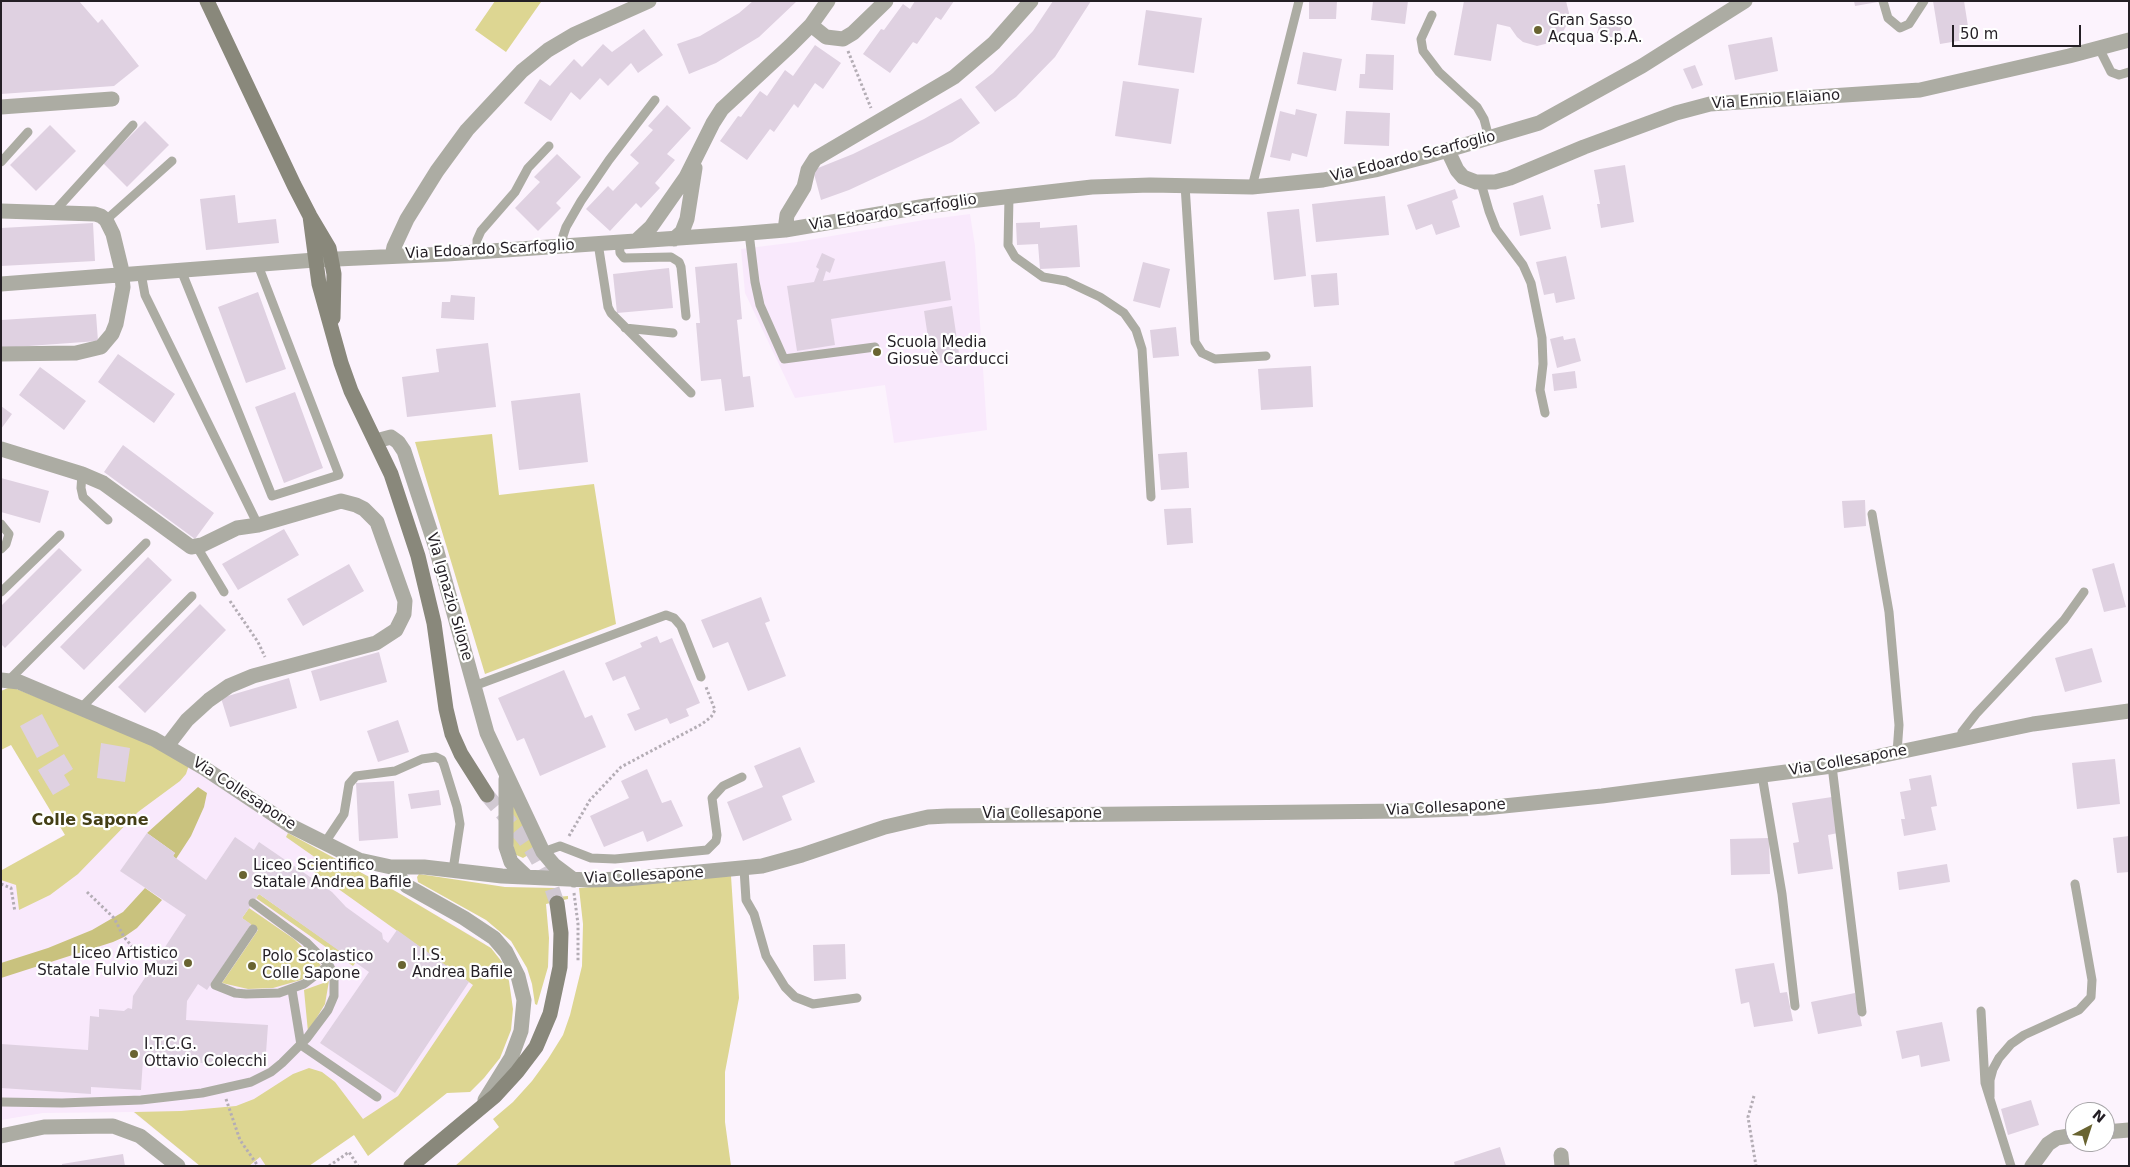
<!DOCTYPE html>
<html>
<head>
<meta charset="utf-8">
<style>
	body { margin:0 }
	#map { position:relative; width:2130px; height:1167px; overflow:hidden; background:#fcf3fd; font-family:"DejaVu Sans",sans-serif }
	canvas { display:block }
	.frame { position:absolute; inset:0; border:2px solid #241f25; pointer-events:none }
	.north { position:absolute; left:2065px; top:1102px; width:50px; height:50px; box-sizing:border-box; background:#fff; border:1px solid #a7a5a8; border-radius:50%; rotate:40deg; font-size:14px; font-weight:700; line-height:20px; text-align:center; color:#241f25 }
	.north::after { content:''; display:block; margin:auto; width:18px; height:22px; background:#696431; clip-path:polygon(50% 0,100% 100%,50% 72%,0 100%) }
	.scale { position:absolute; left:1952px; top:25px; width:129px; height:22px; box-sizing:border-box; border:2px solid #241f25; border-top:0; padding-left:6px; font-size:15px; line-height:18px; white-space:nowrap; color:#241f25; -webkit-text-stroke:4px #fff; paint-order:stroke }
</style>
</head>
<body>
<div id="map">
<canvas width="2130" height="1167"></canvas>
<div class="frame"></div>
<div class="north">N</div>
<div class="scale">50 m</div>
</div>
<script>
const context = document.querySelector('canvas').getContext('2d');
context.lineJoin = 'round';
function paint(path, color) {
  context.fillStyle = color;
  context.fill(path, 'evenodd');
}
function toPath(rows) {
  const path = new Path2D();
  for (const r of rows) {
    path.moveTo(r[0], r[1]);
    for (let i = 2; i < r.length; i += 2) path.lineTo(r[i], r[i + 1]);
  }
  return path;
}
function trace(path, color, width, dash) {
  context.strokeStyle = color;
  context.lineWidth = width;
  context.lineCap = dash ? 'butt' : 'round';
  context.setLineDash(dash || []);
  context.stroke(path);
}
function drawText(font, color, halo, rows, align = 'center') {
  context.font = font + ' "DejaVu Sans",sans-serif';
  context.lineWidth = 4.5;
  context.setLineDash([]);
  context.textBaseline = 'middle';
  context.strokeStyle = halo;
  context.fillStyle = color;
  for (const [text, x, y, turn = 0] of rows) {
    context.save();
    context.translate(x, y);
    context.rotate((+turn || 0) * Math.PI / 180);
    context.textAlign = isNaN(turn) ? turn : align;
    if (halo) context.strokeText(text, 0, 0);
    context.fillText(text, 0, 0);
    context.restore();
  }
}
const built = toPath([
	[970,214,975,246,987,430,894,443,885,385,795,398,745,293,741,249,797,242,924,220],
	[190,764,288,833,397,892,484,943,502,962,368,1156,354,1135,309,1166,200,1166,133,1112,43,1113,1,1120,2,870]
]);
const green = toPath([
	[495,1,541,2,506,52,475,30],
	[492,434,499,495,594,484,616,624,485,674,415,442],
	[8,688,14,688,129,734,189,765,186,774,180,781,138,812,78,874,50,895,19,910,16,885,1,880,2,870,65,835,11,745,1,750,1,691],
	[516,804,534,849,530,854,523,858,514,854,510,806],
	[288,833,397,892,491,948,502,962,509,981,513,1009,511,1030,500,1058,484,1078,470,1092,447,1093,368,1156,354,1135,309,1166,266,1166,260,1157,249,1166,200,1166,134,1112,181,1111,236,1106,254,1099,293,1074,309,1068,322,1072,335,1082,363,1119,398,1096,473,985,309,868,316,858,286,837],
	[419,874,505,887,555,888,556,897,568,896,568,899,546,904,549,938,548,967,537,1005,535,1004,532,984,527,968,511,941,486,920,418,882,417,877],
	[731,876,739,998,725,1072,725,1122,731,1166,455,1166,499,1127,493,1119,513,1102,532,1081,548,1059,563,1035,570,1015,582,966,583,924,579,888],
	[259,894,356,962,353,966,256,898],
	[249,908,294,939,321,965,301,980,273,988,248,989,222,983,258,930,242,918],
	[329,981,325,1004,308,1032,304,990]
]);
const forest = toPath([
	[198,787,207,793,204,807,191,836,176,859,173,856,175,853,147,833],
	[145,888,162,900,137,928,124,937,113,942,1,978,1,963,48,948,92,930,123,912]
]);
const building = toPath([
	[1,1,79,1,98,23,102,19,139,66,114,86,1,94],
	[753,1,797,1,759,37,716,63,689,74,677,44,700,36,739,13],
	[915,1,954,1,941,20,936,17,917,44,913,42,890,73,863,54,881,29,884,30,903,4,910,9],
	[1053,1,1091,1,1055,57,1016,97,995,112,975,87,993,73,1033,31],
	[1309,1,1337,1,1336,19,1309,19],
	[1373,1,1408,1,1405,24,1371,20],
	[1464,1,1566,1,1569,13,1569,21,1560,37,1553,42,1537,46,1523,42,1517,37,1510,27,1497,24,1491,61,1454,55],
	[1854,1,1878,1,1878,2,1855,6],
	[1933,1,1964,1,1970,39,1940,44],
	[1146,10,1202,18,1194,73,1138,65],
	[1601,19,1622,25,1618,39,1597,33],
	[644,29,663,55,638,73,631,63,608,86,600,78,580,100,571,92,551,121,524,103,540,79,550,86,574,59,582,67,603,44,612,52],
	[1772,37,1778,71,1735,80,1728,45],
	[815,45,841,63,823,89,815,83,798,108,794,104,774,132,770,129,747,160,720,141,738,116,741,117,760,91,767,96,785,70,793,76],
	[1303,52,1342,59,1336,91,1297,84],
	[1366,54,1394,55,1393,90,1359,88,1360,74,1365,74],
	[1695,65,1703,85,1692,89,1683,69],
	[1123,81,1179,89,1171,144,1115,136],
	[961,98,980,123,952,142,849,190,821,200,813,170,853,154,924,119],
	[667,105,691,128,667,154,675,160,655,183,660,188,641,208,636,203,610,231,586,209,608,186,613,191,639,163,630,155,653,130,648,126],
	[1296,109,1317,114,1307,157,1292,153,1290,161,1270,157,1280,111,1295,115],
	[1346,111,1390,113,1389,146,1344,144],
	[145,121,169,145,127,187,103,163],
	[50,125,76,151,36,191,10,165],
	[557,154,581,177,556,203,561,208,538,231,515,208,540,182,534,177],
	[1625,165,1634,222,1601,228,1597,204,1600,204,1594,170],
	[1455,189,1458,198,1452,201,1460,227,1436,235,1432,224,1416,230,1407,205],
	[235,195,238,223,276,219,279,243,206,250,200,199],
	[1543,195,1551,229,1520,236,1513,203],
	[1385,196,1389,235,1316,242,1312,204],
	[1299,209,1306,276,1274,280,1267,212],
	[1040,222,1040,228,1077,225,1080,267,1040,269,1038,244,1017,245,1016,223],
	[93,223,95,261,1,266,1,228],
	[822,253,835,259,830,273,826,271,823,281,945,261,951,300,831,319,835,345,797,351,787,286,814,282,819,269,816,267],
	[1566,256,1575,299,1556,303,1554,293,1544,295,1536,262],
	[1143,262,1170,269,1160,308,1133,301],
	[737,263,742,319,737,320,743,377,750,376,754,407,725,411,721,379,701,381,696,323,700,323,695,267],
	[669,268,673,308,617,313,613,274],
	[1337,273,1339,305,1314,307,1311,275],
	[258,292,286,369,246,383,218,307],
	[451,295,475,297,474,320,441,318,442,302,450,302],
	[952,306,960,360,932,364,924,311],
	[96,314,98,341,1,348,1,320],
	[1176,327,1179,356,1153,358,1150,330],
	[1563,336,1564,340,1575,338,1581,361,1557,368,1550,339],
	[488,343,496,407,407,417,402,377,439,372,436,349],
	[118,354,175,394,154,423,98,382],
	[1311,366,1313,407,1261,410,1258,369],
	[40,367,86,401,64,430,19,395],
	[1575,371,1577,388,1554,391,1552,374],
	[295,392,323,468,284,483,255,407],
	[580,393,588,462,519,470,511,401],
	[1,406,12,414,1,429],
	[123,445,214,513,195,539,104,472],
	[1187,452,1189,488,1161,490,1158,454],
	[1,478,49,491,40,523,1,512],
	[1865,500,1866,526,1844,528,1842,501],
	[1191,508,1193,543,1167,545,1164,509],
	[284,529,299,555,238,590,222,564],
	[59,548,82,570,5,648,1,644,1,606],
	[148,557,172,580,84,670,60,647],
	[2114,563,2126,607,2104,612,2092,569],
	[349,564,364,591,303,626,287,599],
	[761,597,770,621,765,623,786,676,748,691,728,642,713,648,701,620],
	[200,604,226,630,145,713,118,687],
	[657,636,660,643,672,638,700,703,686,709,689,716,670,724,667,718,635,731,627,714,640,709,625,676,613,681,605,663,642,647,640,643],
	[2092,648,2102,682,2065,692,2055,658],
	[379,652,387,682,320,701,311,671],
	[564,670,585,718,592,715,606,747,540,776,524,738,517,741,498,698],
	[289,678,297,708,230,727,221,698],
	[42,714,59,746,37,758,20,726],
	[398,720,409,752,378,762,367,731],
	[101,743,130,748,125,782,97,778],
	[800,747,815,782,782,796,792,820,743,841,727,802,763,787,754,766],
	[64,754,73,769,64,775,70,785,53,795,38,770],
	[2115,759,2120,804,2077,809,2072,763],
	[647,769,662,803,671,800,683,826,647,842,643,831,604,847,590,816,629,798,621,781],
	[1931,775,1937,806,1931,807,1936,830,1904,836,1901,819,1905,819,1900,792,1911,790,1909,779],
	[394,781,398,838,359,841,356,783],
	[439,790,441,805,411,809,408,794],
	[1832,797,1838,833,1828,835,1833,869,1798,874,1793,843,1799,842,1792,803],
	[147,833,175,853,173,856,206,880,235,837,254,850,259,842,332,892,346,907,382,933,383,939,388,943,397,930,469,982,395,1093,320,1043,369,972,259,894,242,918,251,924,207,990,198,984,187,1001,186,1020,268,1025,265,1067,143,1059,141,1090,91,1087,91,1094,1,1088,1,1044,88,1050,90,1016,99,1017,99,1009,124,1011,128,1008,132,1009,133,996,186,915,120,871],
	[2129,836,2129,872,2117,873,2113,838],
	[1769,838,1770,874,1731,875,1730,839],
	[1947,864,1950,882,1899,890,1897,872],
	[845,944,846,979,814,981,813,945],
	[1774,963,1780,993,1787,992,1793,1021,1754,1027,1749,1002,1741,1004,1735,969],
	[1855,993,1862,1026,1818,1034,1811,1002],
	[1942,1022,1950,1061,1921,1067,1919,1055,1902,1059,1896,1031],
	[2031,1100,2039,1125,2008,1135,2001,1109],
	[1500,1147,1506,1166,1455,1166,1454,1162],
	[123,1154,125,1166,62,1166,62,1164]
]);
const secondaryTunnel = toPath([
	[487,795,525,840,535,855,549,880,557,903]
]);
const path = toPath([
	[848,51,871,108],
	[230,601,258,642,265,657],
	[569,836,590,800,621,767,702,724,711,717,715,710,706,687],
	[1,884,11,888,15,912],
	[87,892,114,918,124,937,135,950],
	[574,893,578,924,578,962],
	[1754,1096,1748,1117,1756,1166],
	[226,1099,240,1140,258,1166],
	[329,1166,349,1152,358,1166]
]);
const lane = toPath([
	[1883,1,1888,18,1900,28,1909,24,1924,1],
	[1432,15,1421,39,1423,51,1439,72,1477,107,1484,119,1489,138],
	[2099,48,2111,72,2119,75,2129,72],
	[1,162,28,132],
	[1481,183,1489,211,1496,229,1523,265,1531,283,1542,338,1543,364,1540,390,1545,413],
	[1185,185,1195,342,1202,353,1215,359,1266,356],
	[1252,187,1299,1],
	[1009,197,1008,245,1015,257,1043,277,1066,281,1100,297,1124,313,1136,330,1142,349,1151,497],
	[54,212,133,125],
	[106,220,172,161],
	[749,233,755,282,760,305,784,359,875,347],
	[619,241,620,253,624,258,671,257,679,262,681,267,686,316],
	[598,243,608,307,611,313,691,393],
	[563,246,563,236,566,227,581,201,609,160,655,100],
	[477,252,477,240,481,231,515,192,528,168,549,146],
	[181,270,272,496,339,475,258,265],
	[141,273,145,295,258,525],
	[625,328,673,333],
	[82,474,81,488,83,497,108,520],
	[1872,514,1889,612,1899,725,1897,753],
	[1,524,9,534,6,544,1,549],
	[197,547,224,592],
	[1,592,60,535],
	[9,680,146,543],
	[474,686,666,615,674,618,681,626,701,677],
	[81,708,192,596],
	[1961,740,1962,732,1976,714,2064,620,2084,592],
	[1832,766,1862,1012],
	[1762,775,1782,894,1795,1006],
	[324,844,344,814,349,784,356,776,395,771,422,759,436,757,442,760,444,765,457,807,460,824,453,870],
	[543,852,560,846,591,858,615,859,707,850,716,841,717,835,712,798,723,786,742,777],
	[744,869,746,900,754,914,766,956,785,987,795,997,813,1004,857,998],
	[253,929,215,985,235,993,246,994,279,993,304,984,329,965],
	[292,990,301,1045,377,1097],
	[1981,1011,1985,1083,2011,1166],
	[1990,1097,1990,1080,1993,1069,1999,1058,2011,1044,2024,1035,2079,1010,2091,997,2092,980,2075,884],
	[1,1102,62,1103,141,1100,202,1093,251,1082,271,1072,282,1063,307,1038,328,1010,334,996,334,975,329,965,306,942,253,903]
]);
const street = toPath([
	[811,25,826,37,843,39,853,33,886,1],
	[1,107,112,99],
	[1448,151,1457,170,1463,177,1476,182,1495,182,1510,178,1584,147,1676,113,1710,104,1920,90,2069,56,2129,40],
	[1,211,95,214,101,216,106,220,113,234,121,267,123,287,116,324,112,334,101,347,76,353,1,354],
	[785,230,787,215,804,187,808,170,815,159,954,77,994,43,1031,1],
	[674,239,682,232,687,219,695,168],
	[637,240,651,227,686,177,713,123,722,109,790,46,811,25,828,1],
	[392,256,394,247,407,219,437,171,467,130,522,71,548,50,575,34,649,1],
	[1,284,315,260,447,254,737,234,785,230,926,206,1092,187,1150,185,1252,187,1323,180,1375,170,1424,157,1539,123,1642,66,1745,1],
	[376,441,391,437,398,442,404,451,436,548,487,733,543,852,554,865,574,880],
	[1,449,82,474,103,483,191,547,202,545,237,528,258,525,341,501,356,505,364,509,377,522,405,601,404,614,396,630,376,643,253,676,229,686,209,700,187,720,167,746],
	[1,680,19,682,154,739,204,768,291,826,359,860,391,867,424,867,502,876,590,880,626,879,762,866,802,855,885,827,928,817,947,816,1404,811,1484,808,1602,796,1832,766,2033,724,2129,711],
	[506,779,506,847,511,862,527,877],
	[397,867,399,877,407,886,464,918,494,938,506,952,518,976,524,1000,521,1031,511,1058,485,1100],
	[2105,1132,2129,1130],
	[1,1136,44,1127,113,1126,140,1136,178,1166],
	[1561,1155,1562,1166],
	[2032,1166,2048,1144,2057,1138,2075,1135]
]);
const secondary = toPath([
	[207,1,294,185,310,216,329,248,334,274,333,318],
	[310,216,319,284,341,363,351,391,391,474,418,556,434,623,446,709,452,734,461,754,487,795],
	[411,1166,495,1096,517,1072,536,1047,550,1014,560,967,561,933,557,903]
]);
const markers = [
	[1538,30,5,"#696431"],
	[877,352,5,"#696431"],
	[243,875,5,"#696431"],
	[188,963,5,"#696431"],
	[402,965,5,"#696431"],
	[252,966,5,"#696431"],
	[134,1054,5,"#696431"]
];
const poiNames = [
	["Gran Sasso",1548,21],
	["Acqua S.p.A.",1548,38],
	["Scuola Media",887,343],
	["Giosuè Carducci",887,360],
	["Liceo Scientifico",253,866],
	["Statale Andrea Bafile",253,883],
	["Liceo Artistico",178,954,"right"],
	["Statale Fulvio Muzi",178,971,"right"],
	["I.I.S.",412,956],
	["Andrea Bafile",412,973],
	["Polo Scolastico",262,957],
	["Colle Sapone",262,974],
	["I.T.C.G.",144,1045],
	["Ottavio Colecchi",144,1062]
];
const streetNames = [
	["Via Ennio Flaiano",1776,100,-4],
	["Via Edoardo Scarfoglio",1413,157,-14],
	["Via Edoardo Scarfoglio",893,213,-9],
	["Via Edoardo Scarfoglio",490,250,-3],
	["Via Ignazio Silone",449,597,74],
	["Via Collesapone",1848,761,-10],
	["Via Collesapone",244,794,33],
	["Via Collesapone",1446,808,-3],
	["Via Collesapone",1042,814],
	["Via Collesapone",644,876,-3]
];
const neighbourhoodNames = [
	["Colle Sapone",90,821]
];
paint(built, '#f9e9fc');
paint(green, '#ddd692');
paint(forest, '#c9c27e');
paint(building, '#dfd1e1');
trace(secondaryTunnel, '#d1c9d2', 15, [15, 8]);
trace(path, '#b4adb5', 3, [2.5, 2.5]);
trace(lane, '#acaca3', 9);
trace(street, '#acaca3', 15);
trace(secondary, '#89887b', 15);
for (const [x, y, r, color] of markers) {
  const dot = new Path2D();
  dot.arc(x, y, r, 0, 2 * Math.PI);
  context.fillStyle = color;
  context.fill(dot);
  trace(dot, '#fff', 2);
}
drawText('15px', '#241f25', '#fff', poiNames, 'left');
drawText('15px', '#241f25', '#fff', streetNames);
drawText('bold 16px', '#433e15', '#fff', neighbourhoodNames);
</script>
</body>
</html>
